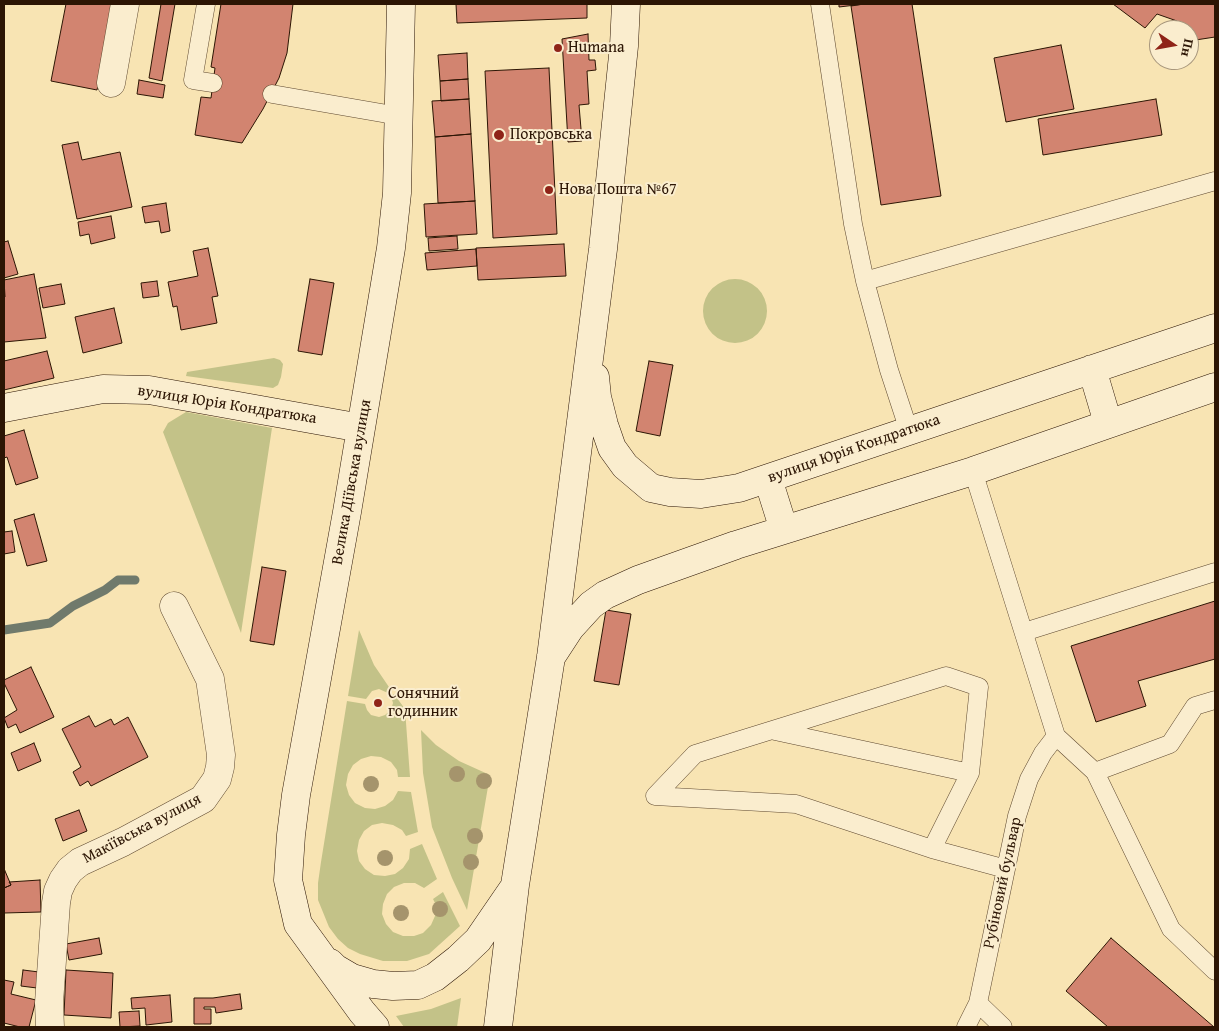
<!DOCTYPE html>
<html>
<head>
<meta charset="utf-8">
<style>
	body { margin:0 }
	#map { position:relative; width:1219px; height:1031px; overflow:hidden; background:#f8e4b3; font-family:"Gentium Book Plus",serif }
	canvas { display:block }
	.frame { position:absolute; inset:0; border:5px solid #2c1504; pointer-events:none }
	.north { position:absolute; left:1149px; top:20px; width:50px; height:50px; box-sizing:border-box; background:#faedce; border:1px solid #a8977d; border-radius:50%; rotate:102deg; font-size:14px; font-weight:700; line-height:20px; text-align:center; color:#2c1504 }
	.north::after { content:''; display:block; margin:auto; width:18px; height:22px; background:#8f2418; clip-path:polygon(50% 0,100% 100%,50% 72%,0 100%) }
</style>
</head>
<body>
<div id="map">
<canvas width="1219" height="1031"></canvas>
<div class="frame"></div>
<div class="north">Пн</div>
</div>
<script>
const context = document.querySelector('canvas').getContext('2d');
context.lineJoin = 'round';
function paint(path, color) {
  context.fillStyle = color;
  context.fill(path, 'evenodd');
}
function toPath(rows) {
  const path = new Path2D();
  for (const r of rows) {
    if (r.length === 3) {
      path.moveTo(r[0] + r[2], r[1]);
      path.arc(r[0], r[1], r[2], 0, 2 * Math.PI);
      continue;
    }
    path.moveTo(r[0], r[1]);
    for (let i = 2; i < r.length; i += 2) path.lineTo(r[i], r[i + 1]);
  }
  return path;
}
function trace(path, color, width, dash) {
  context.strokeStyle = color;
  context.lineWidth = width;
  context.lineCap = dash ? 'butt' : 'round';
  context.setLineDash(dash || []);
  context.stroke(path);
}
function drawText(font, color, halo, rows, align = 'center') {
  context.font = font + ' "Gentium Book Plus",serif';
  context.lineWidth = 4;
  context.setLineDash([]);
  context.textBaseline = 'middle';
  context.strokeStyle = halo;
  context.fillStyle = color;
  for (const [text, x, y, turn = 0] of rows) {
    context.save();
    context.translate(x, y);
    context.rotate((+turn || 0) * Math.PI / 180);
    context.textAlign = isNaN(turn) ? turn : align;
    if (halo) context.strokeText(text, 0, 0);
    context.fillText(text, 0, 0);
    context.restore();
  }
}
const green = toPath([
	[735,311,32],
	[274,358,280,360,283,364,281,377,278,385,273,388,186,376,187,372],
	[186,412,272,428,241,633,163,432,168,423],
	[359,630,374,665,391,690,388,693,379,689,372,691,366,699,348,696],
	[394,694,405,709,410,777,398,777,397,770,391,762,381,757,371,756,361,759,353,765,348,774,346,785,349,795,355,803,365,808,375,809,385,806,393,800,398,791,411,792,418,832,406,836,402,830,393,825,382,823,372,825,364,831,359,840,357,851,359,861,365,869,374,875,385,876,395,874,403,868,409,859,410,849,422,844,437,879,424,888,415,883,404,883,394,887,387,894,383,904,382,914,386,924,393,932,403,936,414,936,423,933,431,925,435,916,436,905,433,899,443,892,460,926,429,954,407,961,383,961,360,954,348,948,338,939,329,927,318,900,318,883,321,862,347,701,365,704,367,710,371,715,379,717,385,715,391,710,393,703,391,696],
	[421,730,436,745,459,761,490,775,467,910,452,878,432,827,423,773],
	[461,998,457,1027,404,1027,396,1016,431,1009]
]);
const stream = toPath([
	[4,630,50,623,73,606,105,590,118,580,135,580]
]);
const building = toPath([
	[66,4,114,4,97,90,51,81,66,4],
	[161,4,175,4,162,81,149,78,161,4],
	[221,4,293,4,287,53,279,78,263,109,242,143,195,135,201,97,211,98,215,68,211,67,221,4],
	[456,4,587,4,587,18,457,23,456,4],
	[839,4,864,4,839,7,839,4],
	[864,4,912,4,941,196,881,205,851,6,864,4],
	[1113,4,1215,4,1215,37,1189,41,1189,30,1178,30,1177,21,1157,14,1145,28,1113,4],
	[588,34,589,60,595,60,596,70,587,71,589,104,579,105,582,141,568,142,562,39,588,34],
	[1061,45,1074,109,1006,122,994,58,1061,45],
	[467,53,468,79,440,81,438,55,467,53],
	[549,68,557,234,493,238,485,71,549,68],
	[468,79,469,99,441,101,440,81,468,79],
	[139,80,165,85,163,98,137,94,139,80],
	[469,99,471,134,435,137,432,101,469,99],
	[1156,99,1162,135,1043,155,1038,119,1156,99],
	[471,134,475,201,438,203,435,137,471,134],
	[78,142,82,160,120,152,132,207,77,219,62,145,78,142],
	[475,201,477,234,426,237,424,204,475,201],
	[166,203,170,231,161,233,159,221,145,223,142,207,166,203],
	[111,216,115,238,91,244,89,234,80,236,78,222,111,216],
	[457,236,458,249,429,251,428,238,457,236],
	[8,241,18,274,4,278,4,242,8,241],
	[564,244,566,276,478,280,476,248,564,244],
	[208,248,218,296,212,297,217,323,181,330,177,306,173,307,168,282,198,276,193,251,208,248],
	[476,249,477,266,427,270,425,253,476,249],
	[34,274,46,338,4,342,4,297,5,297,4,280,34,274],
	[310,279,334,283,322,355,298,351,310,279],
	[157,281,159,296,143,298,141,283,157,281],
	[61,284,65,304,43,308,39,288,61,284],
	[114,308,122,343,83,353,75,317,114,308],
	[47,351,54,378,4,390,4,361,47,351],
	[649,361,673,365,660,436,636,431,649,361],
	[24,430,38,478,16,485,7,457,4,458,4,436,24,430],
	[34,514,47,561,27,566,14,520,34,514],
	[12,531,15,552,4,554,4,532,12,531],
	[262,567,286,571,274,645,250,641,262,567],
	[1215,601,1215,659,1138,681,1146,706,1096,722,1071,646,1215,601],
	[606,610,631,614,619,685,594,681,606,610],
	[31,667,54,717,20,733,16,724,8,728,4,718,17,710,4,683,4,680,31,667],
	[89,716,95,727,111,719,114,725,128,717,148,757,91,786,88,781,80,786,73,772,81,767,62,729,89,716],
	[34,743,41,761,18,771,11,753,34,743],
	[79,810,87,831,63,841,55,819,79,810],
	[5,871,11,885,4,888,4,872,5,871],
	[40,880,41,912,4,913,4,888,11,885,9,882,40,880],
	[99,938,102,954,69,960,66,944,99,938],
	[1111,938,1214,1027,1108,1027,1066,991,1111,938],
	[23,970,39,972,37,988,21,986,23,970],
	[66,970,113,973,111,1018,64,1015,66,970],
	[4,980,14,982,11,994,36,1000,29,1027,20,1027,4,1023,4,980],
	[240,994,242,1009,216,1013,215,1007,204,1007,204,1009,211,1009,211,1024,194,1024,194,998,213,998,240,994],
	[170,995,172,1022,146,1025,145,1008,132,1009,131,998,170,995],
	[139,1011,140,1026,120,1027,119,1012,139,1011]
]);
const lane = toPath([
	[206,4,193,80,213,83],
	[820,4,853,224,865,281,889,370,909,431],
	[272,94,399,116],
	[865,281,1215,181],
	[973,471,1056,736,1095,772,1171,929,1215,971],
	[1024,632,1215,572],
	[775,731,970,773],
	[1095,772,1170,744,1195,706,1215,700],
	[932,849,970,773,979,687,946,676,695,754,655,796,796,804,932,849,1006,869],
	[966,1027,978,1003],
	[1003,1027,978,1003,1017,816,1029,779,1043,753,1056,736]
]);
const street = toPath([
	[111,83,125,4],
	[50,1027,49,1003,56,903,58,891,63,880,70,870,80,862,123,842,203,799,217,779,220,767,221,755,210,679,174,606]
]);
const secondary = toPath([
	[1092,369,1108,423],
	[595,377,597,397,604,425,612,448,625,466,651,488,670,492,701,494,739,488,1215,328],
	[4,408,103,389,149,390,361,428],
	[768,479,784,530],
	[553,654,570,628,591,605,605,595,638,580,736,545,973,471,1215,387],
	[330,963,335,968,352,978,373,984,393,986,418,985,435,977,458,959,478,940,513,889],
	[375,1027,362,1012,298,924,288,880,291,835,296,795,347,512,391,248,397,193,401,4],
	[498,1027,515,885,551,657,603,249,624,46,626,4]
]);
const trees = [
	[457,774],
	[484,781],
	[371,784],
	[475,836],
	[385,858],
	[471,862],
	[440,909],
	[401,913]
];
const markers = [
	[558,48,5,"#8f2418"],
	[499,135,6,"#8f2418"],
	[549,190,5,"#8f2418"],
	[378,703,5,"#8f2418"]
];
const poiNames = [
	["Humana",568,48],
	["Покровська",510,135],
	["Нова Пошта №67",559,190],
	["Сонячний",388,694],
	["годинник",388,712]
];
const streetNames = [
	["вулиця Юрія Кондратюка",227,405,9],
	["вулиця Юрія Кондратюка",854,449,-19],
	["Велика Діївська вулиця",352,482,-80],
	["Макіївська вулиця",142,829,-28],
	["Рубіновий бульвар",1003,883,-78]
];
paint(green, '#c3c288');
trace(stream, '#707a6c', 9);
paint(building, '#d28470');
trace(building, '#2c1504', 1);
trace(lane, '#5f4930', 19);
trace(street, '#5f4930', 29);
trace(secondary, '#2c1504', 29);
trace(lane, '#faedce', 18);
trace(street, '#faedce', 28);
trace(secondary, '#faedce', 28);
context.fillStyle = '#a5946c';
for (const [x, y] of trees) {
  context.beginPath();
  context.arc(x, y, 8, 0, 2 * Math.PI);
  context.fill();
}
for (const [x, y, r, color] of markers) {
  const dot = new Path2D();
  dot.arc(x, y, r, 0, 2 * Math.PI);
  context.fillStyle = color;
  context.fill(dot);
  trace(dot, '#faedce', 2);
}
drawText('16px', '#2c1504', '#faedce', poiNames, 'left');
drawText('16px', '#2c1504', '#faedce', streetNames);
</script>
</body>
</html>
